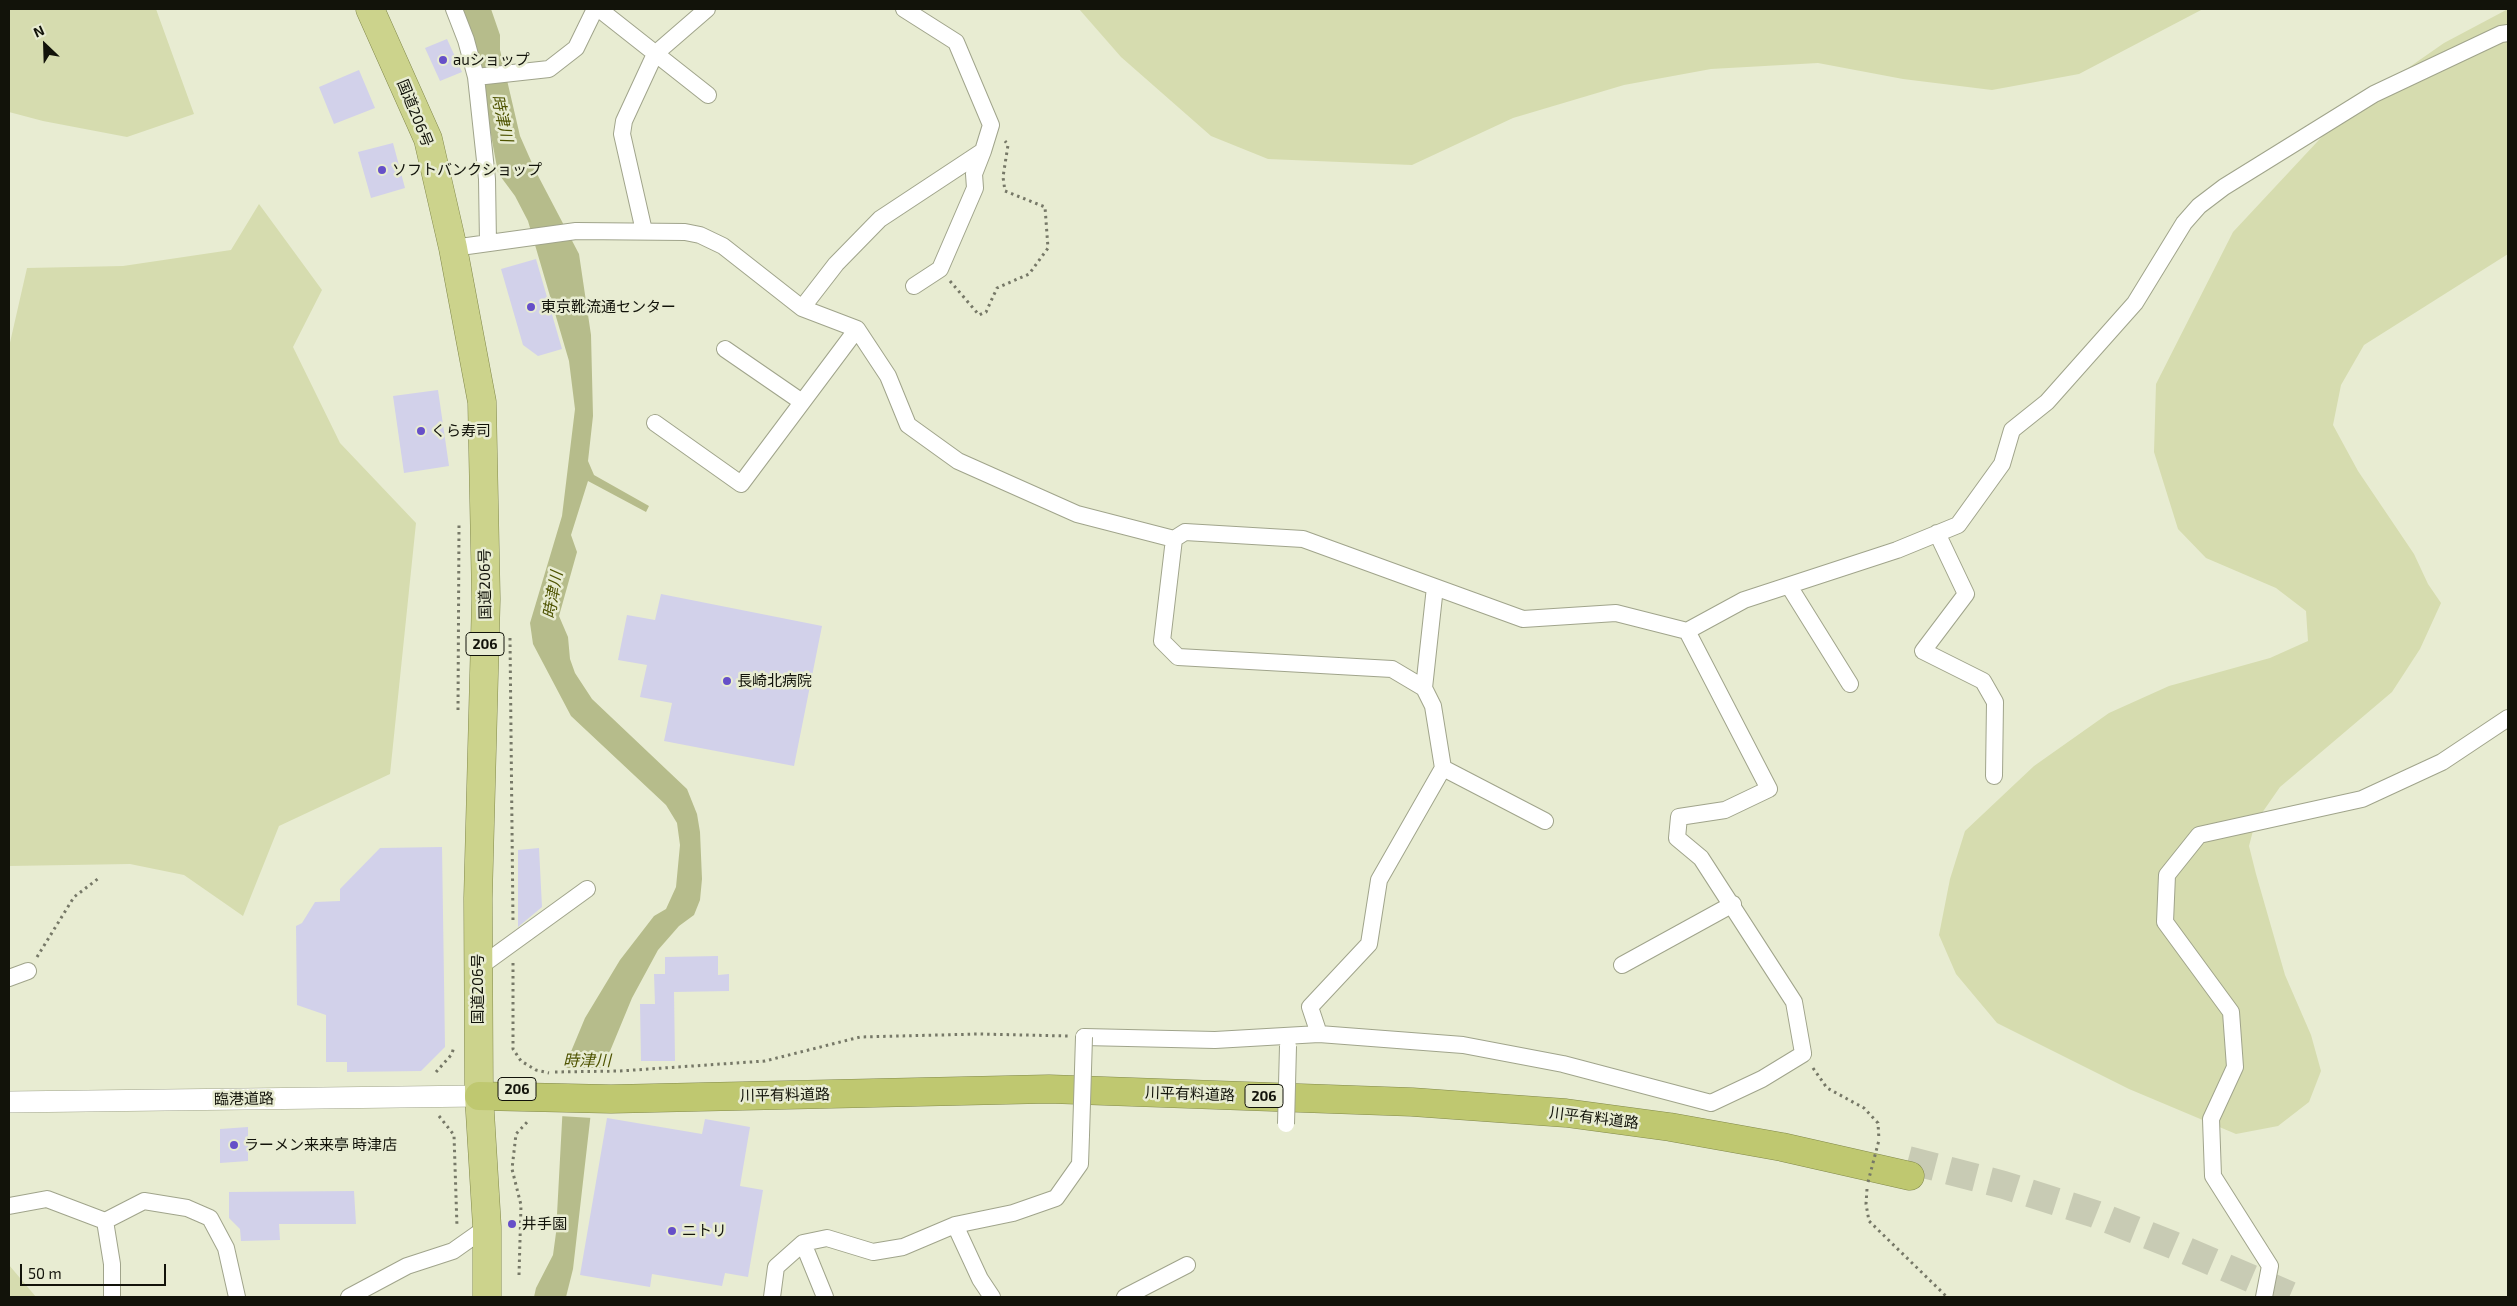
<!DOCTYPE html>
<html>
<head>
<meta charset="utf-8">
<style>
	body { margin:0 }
	#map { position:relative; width:2517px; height:1306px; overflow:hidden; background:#e8ecd2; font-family:"Exo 2",sans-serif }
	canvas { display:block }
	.frame { position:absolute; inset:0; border:10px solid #12130a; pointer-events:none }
	.north { position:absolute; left:20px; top:20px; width:50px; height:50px; -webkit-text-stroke:4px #e8ecd2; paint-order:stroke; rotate:336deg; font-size:14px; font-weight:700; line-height:20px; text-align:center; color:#12130a }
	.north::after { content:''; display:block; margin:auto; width:18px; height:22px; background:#12130a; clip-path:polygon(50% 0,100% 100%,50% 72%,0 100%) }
	.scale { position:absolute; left:20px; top:1264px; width:146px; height:22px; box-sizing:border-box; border:2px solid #12130a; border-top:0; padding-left:6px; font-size:15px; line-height:18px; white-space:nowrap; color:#12130a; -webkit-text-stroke:4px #e8ecd2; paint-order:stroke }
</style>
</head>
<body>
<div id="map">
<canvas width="2517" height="1306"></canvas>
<div class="frame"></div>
<div class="north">N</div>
<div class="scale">50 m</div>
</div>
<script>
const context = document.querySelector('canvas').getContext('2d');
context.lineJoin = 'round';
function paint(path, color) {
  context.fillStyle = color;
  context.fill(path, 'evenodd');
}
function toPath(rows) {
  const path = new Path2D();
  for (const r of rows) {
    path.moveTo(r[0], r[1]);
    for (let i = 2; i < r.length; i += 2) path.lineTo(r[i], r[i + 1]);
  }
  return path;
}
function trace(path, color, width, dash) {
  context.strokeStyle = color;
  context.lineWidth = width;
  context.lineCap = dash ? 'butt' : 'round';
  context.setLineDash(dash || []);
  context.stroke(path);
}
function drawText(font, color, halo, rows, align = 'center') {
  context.font = font + ' "Exo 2","Noto Sans JP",sans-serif';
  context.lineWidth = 5;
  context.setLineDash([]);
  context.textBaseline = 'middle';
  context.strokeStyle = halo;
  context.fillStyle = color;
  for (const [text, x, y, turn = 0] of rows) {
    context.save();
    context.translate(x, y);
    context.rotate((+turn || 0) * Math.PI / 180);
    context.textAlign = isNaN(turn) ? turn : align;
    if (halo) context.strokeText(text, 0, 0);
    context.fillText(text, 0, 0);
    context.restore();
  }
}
const green = toPath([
	[9,9,156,9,194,114,127,137,43,121,9,112],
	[1079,9,2203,9,2079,74,1992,90,1903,79,1818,63,1711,69,1624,85,1513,118,1412,165,1268,159,1211,136,1121,57],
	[2508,9,2508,254,2364,345,2341,385,2333,425,2358,471,2414,554,2428,584,2441,603,2420,649,2392,692,2280,787,2255,823,2249,846,2256,874,2285,975,2311,1035,2321,1071,2309,1102,2278,1126,2236,1134,2129,1089,1997,1023,1956,974,1939,935,1950,879,1965,831,2034,766,2109,713,2169,686,2270,658,2308,641,2306,611,2276,588,2206,558,2178,529,2154,452,2156,384,2233,232,2345,112,2444,43],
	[259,204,322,290,293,347,340,443,416,523,390,774,279,826,243,916,184,875,130,864,9,866,9,347,27,268,123,266,231,250],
	[9,1265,36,1297,9,1297]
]);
const water = toPath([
	[462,9,491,9,500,35,500,50,520,136,535,170,579,254,591,335,593,416,588,461,594,475,649,506,646,512,588,481,571,535,577,552,559,616,568,637,570,659,575,673,592,699,687,789,697,814,700,832,702,879,700,900,694,915,679,926,658,950,632,998,608,1056,591,1112,573,1269,566,1297,534,1297,536,1288,553,1255,556,1233,565,1066,585,1018,620,960,654,916,666,909,676,887,680,845,677,823,666,805,571,716,533,644,530,623,562,516,575,409,569,361,528,221,515,196,498,173,473,37]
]);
const pier = toPath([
	[563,1068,609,1068,593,1118,559,1116]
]);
const building = toPath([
	[447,39,462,72,440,81,425,48],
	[359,70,375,108,334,124,319,87],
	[393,143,405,188,371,198,358,152],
	[536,259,562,349,538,356,523,345,501,269],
	[438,390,449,466,404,473,393,396],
	[661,594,822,626,794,766,664,741,672,703,640,697,647,665,618,660,627,615,655,620],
	[442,847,445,1047,421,1071,347,1072,347,1062,326,1062,326,1015,297,1005,296,926,302,923,315,902,340,901,340,889,380,848],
	[539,848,542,907,518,927,518,850],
	[718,956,718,975,729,974,729,991,674,992,675,1061,641,1061,640,1004,655,1004,654,974,665,974,665,957],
	[607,1118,702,1134,705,1119,750,1127,740,1186,763,1190,748,1277,725,1273,722,1286,652,1274,650,1287,580,1275],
	[248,1127,248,1161,220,1163,220,1129],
	[354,1191,356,1224,279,1224,280,1240,241,1241,240,1229,229,1218,229,1192]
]);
const motorwayTunnel = toPath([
	[1908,1160,2004,1185,2095,1214,2173,1245,2294,1297]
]);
const path = toPath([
	[950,281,979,315,986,312,997,288,1029,274,1048,248,1045,207,1005,191,1003,177,1008,145,1005,141],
	[510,638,513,922],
	[458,710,459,524],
	[37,957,74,897,99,878],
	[513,963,513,1049,521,1061,536,1070,549,1073],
	[1813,1068,1827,1088,1864,1108,1878,1123,1879,1140],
	[436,1072,452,1054,454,1046],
	[555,1072,620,1071,765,1061,860,1037,979,1034,1068,1036],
	[439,1116,454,1135,457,1227],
	[1867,1189,1866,1204,1869,1221,1947,1297],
	[519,1275,521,1205,512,1169,516,1134,529,1120]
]);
const minor = toPath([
	[454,9,466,40,476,77,487,179,488,243],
	[599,9,708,95],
	[904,9,956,42,991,125,983,151],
	[476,77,549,69,576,48,595,9],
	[644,231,622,134,624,121,655,54,707,9],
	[453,248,576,231,685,232,700,235,723,246,802,308,857,329,888,376,908,425,958,461,1077,514,1174,539,1185,532,1303,539,1523,619,1616,613,1687,631,1744,600,1897,550,1958,525,2002,464,2012,430,2047,402,2135,303,2184,223,2199,206,2224,187,2374,94,2501,34,2508,33],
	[802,308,836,264,880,219,983,151,974,174,975,188,940,269,914,286],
	[725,349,802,402],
	[655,423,741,484,857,329],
	[1937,533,1966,594,1923,651,1983,681,1995,702,1994,776],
	[1174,539,1162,641,1178,657,1392,669,1424,688,1433,706,1443,768,1545,821],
	[1789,586,1850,684],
	[1687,631,1769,789,1725,810,1679,817,1677,838,1701,858,1794,1002,1803,1053],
	[1424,688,1435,587],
	[1443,768,1379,880,1369,944,1310,1007,1319,1034,1463,1045,1563,1064,1711,1103,1762,1079,1803,1054],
	[1622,965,1733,904],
	[478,968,587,889],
	[9,978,28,971],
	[1084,1037,1215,1040,1319,1034],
	[9,1206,47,1199,105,1221,144,1201,187,1208,210,1218,226,1248,237,1297],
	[105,1221,112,1264,112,1297],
	[955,1225,980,1279,992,1297],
	[803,1243,825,1297],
	[349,1297,407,1266,453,1251,487,1227],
	[772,1297,776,1267,803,1243,827,1238,873,1252,903,1247,955,1225,1013,1213,1056,1198,1080,1164,1081,1135],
	[1125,1297,1187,1265],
	[2264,1297,2270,1266,2213,1176,2211,1119,2235,1067,2231,1012,2165,922,2167,875,2199,835,2362,799,2442,762,2508,718]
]);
const tertiary = toPath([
	[9,1102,479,1096]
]);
const trunk = toPath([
	[370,9,428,139,453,248,482,402,486,599,478,898,479,1096,487,1227,487,1297]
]);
const motorway = toPath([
	[479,1096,611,1099,1049,1089,1412,1102,1566,1113,1670,1127,1782,1147,1910,1176]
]);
const pathBridge = toPath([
	[1868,1182,1879,1140]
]);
const minorBridge = toPath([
	[1286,1124,1288,1046],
	[1081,1135,1084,1037]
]);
const markers = [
	[443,60,5,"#664fc8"],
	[382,170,5,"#664fc8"],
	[531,307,5,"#664fc8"],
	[421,431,5,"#664fc8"],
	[727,681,5,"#664fc8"],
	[234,1145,5,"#664fc8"],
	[512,1224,5,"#664fc8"],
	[672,1231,5,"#664fc8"]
];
const shields = [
	[485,644,38],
	[517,1089,38],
	[1264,1096,38]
];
const shieldNames = [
	["206",485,644],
	["206",517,1089],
	["206",1264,1096]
];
const poiNames = [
	["auショップ",453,60],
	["ソフトバンクショップ",392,170],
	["東京靴流通センター",541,307],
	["くら寿司",431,431],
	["長崎北病院",737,681],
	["ラーメン来来亭 時津店",244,1145],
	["井手園",522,1224],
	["ニトリ",682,1231]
];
const streetNames = [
	["国道206号",415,113,68],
	["国道206号",485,584,-91],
	["国道206号",478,989,-90],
	["川平有料道路",1190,1094,2],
	["川平有料道路",785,1095,-1],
	["臨港道路",244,1099,-1],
	["川平有料道路",1594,1118,7]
];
const waterNames = [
	["時津川",502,118,78],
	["時津川",553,595,-80],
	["時津川",587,1061]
];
paint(green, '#d6dcaf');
paint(water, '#b6bc8b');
paint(pier, '#e8ecd2');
paint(building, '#d2d1ea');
trace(motorwayTunnel, '#c8cbb4', 28, [28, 14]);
trace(minor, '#a0a48b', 18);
trace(tertiary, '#a0a48b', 22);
trace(trunk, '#82894c', 29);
trace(motorway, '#82894c', 29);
trace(path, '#767867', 3, [2.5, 4]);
trace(minor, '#fff', 16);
trace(tertiary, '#fff', 21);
trace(trunk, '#ccd38c', 28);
trace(motorway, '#bfc870', 28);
trace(minorBridge, '#a0a48b', 18, []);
trace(pathBridge, '#767867', 3, [2.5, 4]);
trace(minorBridge, '#fff', 16);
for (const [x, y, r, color] of markers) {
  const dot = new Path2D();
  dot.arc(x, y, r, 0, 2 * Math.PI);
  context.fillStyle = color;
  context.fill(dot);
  trace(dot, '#e8ecd2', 2);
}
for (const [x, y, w] of shields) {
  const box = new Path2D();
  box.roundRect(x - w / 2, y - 11.5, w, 23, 4);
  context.fillStyle = '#e8ecd2';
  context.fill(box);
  trace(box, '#12130a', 1);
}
drawText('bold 14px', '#12130a', null, shieldNames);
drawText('15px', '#12130a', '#e8ecd2', poiNames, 'left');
drawText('15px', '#12130a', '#e8ecd2', streetNames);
drawText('italic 16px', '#4e5300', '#e8ecd2', waterNames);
</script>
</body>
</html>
